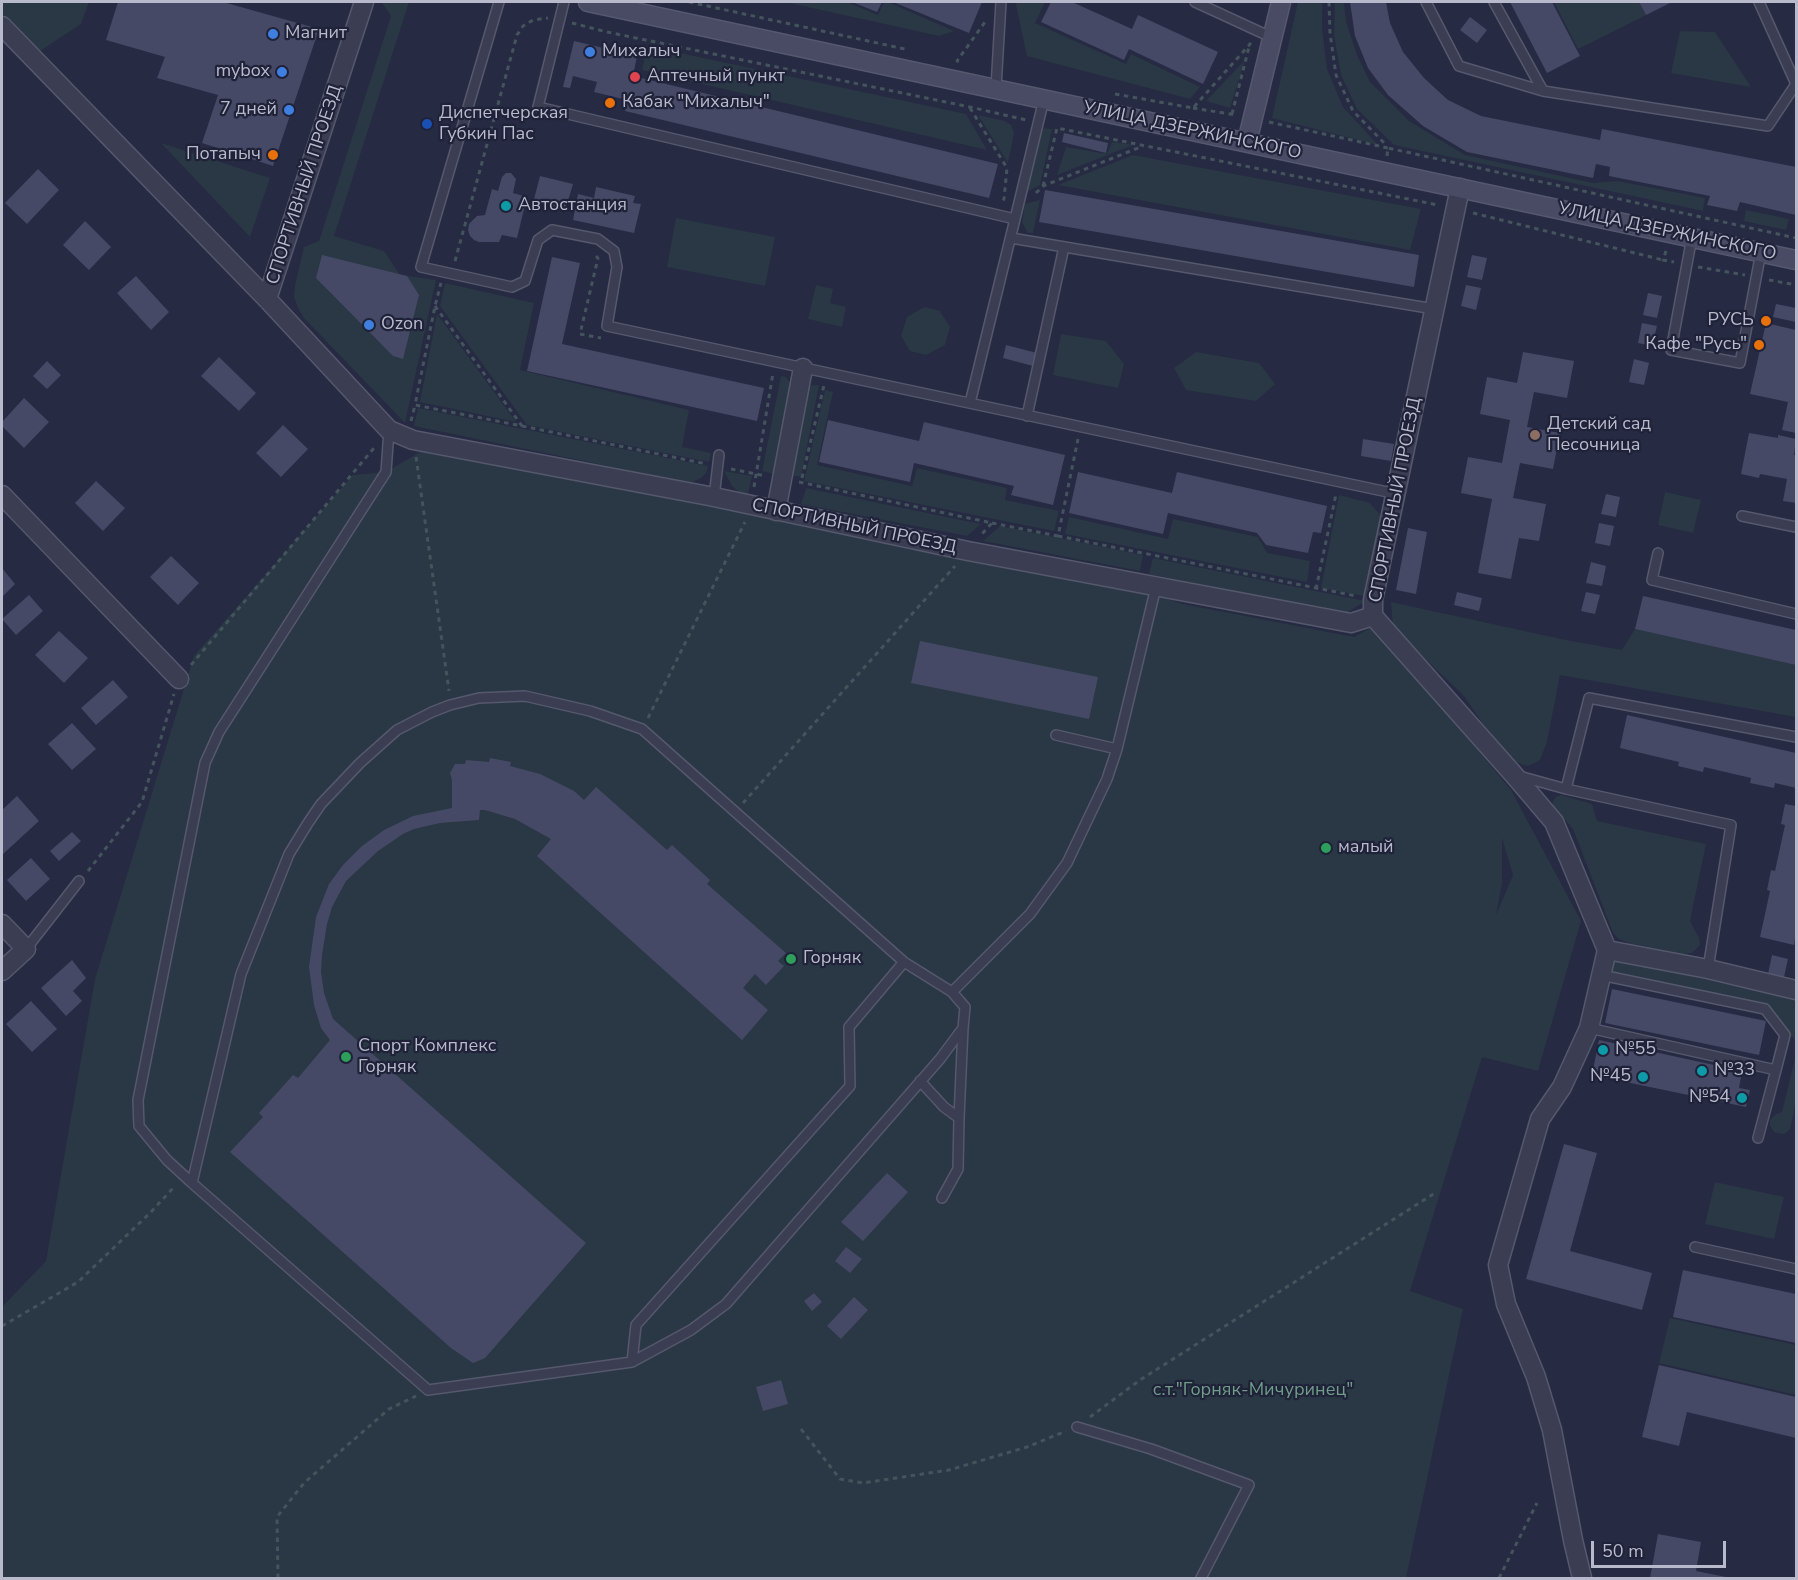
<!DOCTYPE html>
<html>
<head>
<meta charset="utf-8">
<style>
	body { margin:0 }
	#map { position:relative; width:1798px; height:1580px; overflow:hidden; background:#262a43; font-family:"Nunito Sans",sans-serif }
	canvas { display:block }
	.frame { position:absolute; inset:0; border:3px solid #b8bacc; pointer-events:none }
	.scale { position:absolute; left:1591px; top:1541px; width:135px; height:27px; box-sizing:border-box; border:3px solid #b8bacc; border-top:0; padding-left:8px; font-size:18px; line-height:21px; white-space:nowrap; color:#b8bacc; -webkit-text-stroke:4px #1f2238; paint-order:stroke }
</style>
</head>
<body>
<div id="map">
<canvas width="1798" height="1580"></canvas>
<div class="frame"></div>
<div class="scale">50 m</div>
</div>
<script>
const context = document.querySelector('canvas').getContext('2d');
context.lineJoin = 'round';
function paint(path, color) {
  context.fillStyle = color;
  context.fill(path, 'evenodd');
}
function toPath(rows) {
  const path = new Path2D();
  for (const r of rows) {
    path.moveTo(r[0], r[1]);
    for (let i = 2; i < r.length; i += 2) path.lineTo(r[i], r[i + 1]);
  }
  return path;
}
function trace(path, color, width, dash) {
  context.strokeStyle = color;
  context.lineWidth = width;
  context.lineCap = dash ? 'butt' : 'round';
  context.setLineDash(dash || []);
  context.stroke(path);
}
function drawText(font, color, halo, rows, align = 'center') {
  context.font = font + ' "Nunito Sans",sans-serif';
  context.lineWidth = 4.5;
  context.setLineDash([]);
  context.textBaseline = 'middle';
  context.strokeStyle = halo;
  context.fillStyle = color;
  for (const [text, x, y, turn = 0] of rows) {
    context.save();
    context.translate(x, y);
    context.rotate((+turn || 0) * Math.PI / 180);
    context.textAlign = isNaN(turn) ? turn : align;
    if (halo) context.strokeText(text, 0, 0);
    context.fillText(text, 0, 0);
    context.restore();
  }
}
const green = toPath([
	[2,2,89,2,81,24,37,53,2,14],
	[785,2,847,2,878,15,884,2,888,2,954,31,939,36],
	[1017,2,1045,2,1035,23,1126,64,1131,54,1200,87,1190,99,1027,56,1016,5],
	[1298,2,1322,2,1322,28,1327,69,1343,107,1378,145,1272,118],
	[1335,2,1344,2,1346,22,1357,55,1370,82,1409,121,1465,155,1593,183,1618,181,1705,198,1703,211,1394,145,1357,109,1341,75,1334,35],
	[1554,2,1639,2,1646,15,1578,49],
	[382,3,409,2,334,236,384,251,400,275,436,280,405,423,304,318,298,308,294,297,295,285,304,247,319,241,391,16],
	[1680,31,1715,32,1751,87,1671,73],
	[647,46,966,114,987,150,642,70],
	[1245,60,1230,108,1206,101],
	[978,115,1005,121,1011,125,1014,133,1008,163],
	[1041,128,1052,129,1040,185,1027,192],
	[1112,142,1133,145,1057,175,1066,147,1107,154],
	[161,143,270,178,250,237],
	[1133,155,1421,209,1410,250,1058,185],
	[1040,200,1033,233,1028,233,1022,222,1025,204],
	[1746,210,1789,219,1786,230,1744,221],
	[676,218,775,237,765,286,667,267],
	[445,283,534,303,520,370,689,410,682,447,711,453,709,462,527,425,440,306],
	[816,285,833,289,830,303,846,307,842,327,808,319],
	[924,307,940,311,950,327,945,345,926,355,910,351,901,336,907,317],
	[437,314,516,422,420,402],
	[1061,334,1106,341,1124,364,1118,388,1053,375],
	[1196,352,1259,363,1275,384,1256,401,1186,390,1174,368],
	[781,376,786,377,790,383,791,391,774,474,762,471],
	[814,385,819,385,801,477,788,475,809,386],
	[825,390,833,392,817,465,912,486,917,468,1007,488,1005,500,1059,511,1054,531,804,481],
	[418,408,708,466,706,473,701,478,693,482,685,482,414,426],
	[423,450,763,517,951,556,1130,587,1183,604,1354,637,1374,626,1511,790,1581,921,1538,1071,1482,1057,1410,1291,1463,1309,1406,1578,2,1578,2,1307,46,1261,95,979,194,656,353,475,386,472],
	[1502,838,1513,875,1496,915,1502,884],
	[724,471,752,476,748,494,740,493,732,486],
	[806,488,981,524,967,536,801,504],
	[1665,492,1701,500,1693,533,1658,525],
	[1339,495,1370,503,1381,516,1364,596,1321,588],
	[1069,517,1168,539,1173,519,1258,537,1267,553,1310,561,1307,582,1065,534],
	[1000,526,1143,555,1140,571,983,541],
	[1153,558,1365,601,1347,613,1339,613,1149,574],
	[1391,602,1566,640,1622,650,1635,629,1796,665,1796,717,1560,675,1547,742,1540,760,1528,766,1507,759,1464,696,1393,628],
	[1561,795,1592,804,1597,821,1706,844,1690,921,1699,938,1700,945,1692,953,1684,954,1629,943,1619,939,1613,933,1573,829,1552,806,1553,801,1556,797],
	[1614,959,1796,999,1796,1042,1769,1005,1611,972,1608,967],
	[1796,1054,1796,1103,1790,1129,1786,1133,1782,1134,1774,1132,1770,1126,1770,1120,1776,1114,1782,1112],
	[1715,1182,1784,1197,1774,1239,1705,1224],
	[1670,1318,1796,1345,1796,1395,1659,1363]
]);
const building = toPath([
	[118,2,223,2,319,29,273,166,202,143,218,95,157,78,165,57,106,40],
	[852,2,882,2,877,12],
	[893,2,982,2,969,33],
	[1051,2,1072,2,1132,29,1138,15,1218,52,1203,84,1129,49,1124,60,1041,22],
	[1350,2,1386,2,1390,23,1403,52,1424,78,1448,100,1481,116,1600,140,1602,129,1796,167,1796,215,1740,202,1737,211,1707,205,1710,196,1609,176,1610,167,1596,164,1593,178,1467,152,1423,126,1388,95,1368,68,1355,36],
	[1510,2,1552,2,1580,56,1547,73],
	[1639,2,1672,2,1646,15],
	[1470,17,1487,30,1477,43,1460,30],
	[574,41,637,56,633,76,998,164,989,198,625,111,627,100,594,92,597,82,573,76,570,88,563,87],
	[1064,133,1108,143,1106,153,1062,142],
	[38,169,59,190,27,224,5,203],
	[506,173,511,173,516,179,513,193,527,197,517,238,502,235,499,242,479,242,474,240,470,236,468,230,469,224,477,216,485,215,492,189,498,191,502,177],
	[540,176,573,184,565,211,533,203],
	[596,187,635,196,633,203,641,204,634,233,573,220,578,194,594,198],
	[1045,190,1419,255,1414,287,1039,222],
	[85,221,111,247,89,270,63,245],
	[322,255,407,276,419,295,403,359,393,356,316,278],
	[1472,255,1487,258,1482,280,1467,277],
	[552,257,580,263,562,344,764,388,757,421,527,371],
	[136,276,169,312,151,330,117,293],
	[1466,285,1481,288,1476,310,1461,306],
	[1648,293,1662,296,1657,318,1643,315],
	[1776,304,1796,308,1796,322,1773,317],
	[1642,323,1657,326,1652,346,1638,343],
	[1766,323,1796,330,1796,433,1782,430,1788,402,1750,394],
	[1006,345,1037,353,1033,366,1003,358],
	[1523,352,1574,361,1567,398,1534,392,1527,427,1560,433,1553,469,1520,463,1513,498,1546,504,1539,541,1519,538,1511,579,1478,573,1492,499,1461,493,1468,457,1502,463,1510,420,1480,414,1487,377,1517,383],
	[219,357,256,393,239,411,201,376],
	[1634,359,1649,363,1644,385,1629,382],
	[47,361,61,375,47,389,33,376],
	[24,398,49,422,24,448,2,426,2,422],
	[828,420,919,441,924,422,1065,455,1053,505,1011,495,1014,486,914,463,910,482,819,462],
	[283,425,308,449,281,477,256,453],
	[1749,433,1778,438,1778,435,1796,439,1794,455,1796,455,1796,503,1783,501,1787,479,1760,474,1759,478,1741,474],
	[1363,439,1394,444,1391,461,1361,456],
	[1078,472,1172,493,1177,472,1327,506,1321,533,1313,532,1308,553,1266,545,1257,533,1168,513,1163,534,1069,513],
	[96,481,125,508,103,531,75,503],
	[1606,494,1620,497,1616,517,1601,514],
	[1599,523,1614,526,1610,546,1595,543],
	[1408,528,1427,532,1416,594,1396,590],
	[171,556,199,583,178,605,150,577],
	[1591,562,1606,566,1602,586,1586,583],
	[2,568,15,584,2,597],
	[1457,592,1482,598,1479,611,1454,605],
	[1586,592,1600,595,1595,614,1581,611],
	[29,595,43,611,16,635,2,619],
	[1643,596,1796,630,1796,665,1635,629],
	[59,631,88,658,64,683,35,655],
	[920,641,1098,677,1089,719,911,683],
	[113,680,128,697,96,725,81,708],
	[1627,715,1796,753,1796,788,1775,783,1774,788,1750,783,1751,778,1704,767,1703,772,1678,766,1679,762,1620,748],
	[72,723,96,749,72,770,48,744],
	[490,758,511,762,510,766,540,774,574,791,584,800,596,787,667,850,672,845,710,880,707,884,786,953,778,961,784,966,766,985,755,974,743,988,768,1010,742,1040,537,856,551,839,515,819,485,810,480,810,479,820,440,823,414,829,403,834,378,851,346,881,332,907,327,924,322,955,321,972,324,993,333,1019,586,1243,485,1358,473,1363,451,1348,230,1152,263,1117,259,1113,293,1075,298,1078,330,1040,321,1028,314,1005,309,967,316,917,329,884,343,865,362,846,384,830,413,816,452,808,452,780,450,773,455,764,465,764,466,760,489,762],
	[17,796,39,821,2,855,2,810],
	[1785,804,1796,806,1796,932,1794,945,1760,937,1770,891,1767,890,1771,870,1775,871,1785,825,1781,824],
	[72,832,81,841,59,861,50,851],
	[31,858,50,879,26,901,7,880],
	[1772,955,1788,959,1784,977,1768,974],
	[72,960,86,978,73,991,82,1001,66,1016,41,988],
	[1612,989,1766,1021,1759,1055,1605,1023],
	[31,1001,57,1029,32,1052,6,1024],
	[1599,1040,1742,1071,1739,1088,1750,1090,1746,1107,1592,1075],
	[1564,1144,1597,1153,1570,1251,1652,1273,1642,1310,1526,1279],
	[887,1173,908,1192,863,1241,841,1222],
	[846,1247,862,1259,850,1273,835,1261],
	[1683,1270,1796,1294,1796,1343,1673,1317],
	[814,1293,822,1302,812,1311,804,1301],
	[854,1297,868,1310,841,1339,827,1326],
	[1659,1365,1796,1397,1796,1438,1687,1412,1679,1446,1642,1437],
	[781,1380,788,1404,763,1411,756,1387],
	[1658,1534,1701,1542,1696,1571,1731,1578,1650,1578]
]);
const path = toPath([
	[689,2,905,49],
	[1329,2,1330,33,1336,75,1353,111,1387,146],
	[572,23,607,32,970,107,1026,120],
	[959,61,957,61,985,22],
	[1115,94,1193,108,1251,43],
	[970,108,1007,168,1004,199,1001,204],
	[1193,108,1236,115],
	[1232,114,1250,43],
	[1269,122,1388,148],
	[1387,156,1388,148,1796,238],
	[1043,186,1057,128,1438,205],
	[1036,193,1043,186,1143,146],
	[1473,213,1663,260],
	[1666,251,1663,260,1674,262],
	[596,256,598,258,580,334,601,338],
	[455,261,517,35,523,26,533,20,548,18],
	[1698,267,1745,275],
	[1769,280,1796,285],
	[435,306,522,426,415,405,435,306,441,283],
	[411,421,415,405],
	[522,426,707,464],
	[416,457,449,691],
	[731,469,766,476],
	[802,478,824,385],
	[799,482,992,523,980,536],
	[754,487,773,373],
	[992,523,1058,536,1078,439],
	[1058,536,1356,596],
	[1316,589,1336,494],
	[191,665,374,448],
	[648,718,745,522],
	[743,803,955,566],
	[88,871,142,802,174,694],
	[2,1326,78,1282,150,1213,175,1186],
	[1090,1417,1140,1380,1435,1193],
	[801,1429,840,1479,863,1483,949,1470,1027,1447,1066,1431],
	[278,1578,277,1517,304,1483,389,1409,416,1396],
	[1499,1578,1537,1503]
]);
const service = toPath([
	[499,2,421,267,512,287,525,281,538,240,552,230,598,239,614,251,617,267,607,326,1397,494],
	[564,2,538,107,1015,219,970,403],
	[1195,2,1273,38],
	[1426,2,1459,66,1543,91,1768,126,1796,84],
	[1494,2,1543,91],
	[1759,2,1796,84],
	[996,88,1001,2],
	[1015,219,1044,99],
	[1692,237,1671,350,1740,363,1761,252],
	[1011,238,1434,309],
	[1027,416,1064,247],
	[714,497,719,455],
	[1742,516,1796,527],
	[1658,553,1652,580,1796,614],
	[1056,735,1117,749],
	[1519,776,1566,789,1731,825,1708,969],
	[1566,789,1589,698,1796,737],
	[26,949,79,881],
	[1601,975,1765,1009,1785,1035,1776,1070],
	[952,992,1030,914,1067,863,1107,779,1117,749,1156,587],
	[1589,1028,1776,1070,1758,1138],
	[920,1081,944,1107,959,1118,958,1169,942,1198],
	[959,1118,963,1028],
	[192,1183,428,1390,632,1362,691,1330,726,1304,940,1059,963,1028,965,1007,952,992,904,962,642,729,590,711,525,696,479,698,450,705,432,712,397,730,360,763,321,804,308,823,289,854,241,974,192,1183,167,1160,139,1126,138,1100,205,763,219,732,386,472,389,430],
	[1695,1247,1796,1269],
	[632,1362,636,1325,850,1086,849,1027,904,962],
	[1077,1427,1151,1449,1249,1485,1201,1578]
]);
const minor = toPath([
	[2,26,267,299,389,430,413,440,714,497,968,551,1351,623,1373,616,1373,600,1460,188],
	[267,299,364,2],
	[2,495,179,679],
	[776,511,803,368],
	[1373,616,1514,775,1554,822,1607,950,1589,1028,1562,1087,1540,1119,1498,1265,1506,1304,1536,1377,1552,1430,1573,1540,1582,1578],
	[2,924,26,949,2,971],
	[1607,950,1708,969,1796,990]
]);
const secondary = toPath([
	[588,2,1796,260],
	[1247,142,1281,2]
]);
const markers = [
	[273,34,6,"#3f7fe0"],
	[590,52,6,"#3f7fe0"],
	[282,72,6,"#3f7fe0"],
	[635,77,6,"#e0444e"],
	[610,103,6,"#e8710a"],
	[289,110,6,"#3f7fe0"],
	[427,124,6,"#1a4fb4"],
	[273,155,6,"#e8710a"],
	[506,206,6,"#0f9aa8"],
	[1766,321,6,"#e8710a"],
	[369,325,6,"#3f7fe0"],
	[1759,345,6,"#e8710a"],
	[1535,435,6,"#8d6e63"],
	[1326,848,6,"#2e9e5b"],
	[791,959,6,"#2e9e5b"],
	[1603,1050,6,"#0f9aa8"],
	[346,1057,6,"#2e9e5b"],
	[1702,1071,6,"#0f9aa8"],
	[1643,1077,6,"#0f9aa8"],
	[1742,1098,6,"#0f9aa8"]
];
const poiNames = [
	["Магнит",285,34],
	["Михалыч",602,52],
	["mybox",270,72,"right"],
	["Аптечный пункт",647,77],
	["Кабак \"Михалыч\"",622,103],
	["7 дней",277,110,"right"],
	["Диспетчерская",439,114],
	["Губкин Пас",439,135],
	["Потапыч",261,155,"right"],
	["Автостанция",518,206],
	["РУСЬ",1754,321,"right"],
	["Ozon",381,325],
	["Кафе \"Русь\"",1747,345,"right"],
	["Детский сад",1547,425],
	["Песочница",1547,446],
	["малый",1338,848],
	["Горняк",803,959],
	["Спорт Комплекс",358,1047],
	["Горняк",358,1068],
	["№55",1615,1050],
	["№33",1714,1071],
	["№45",1631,1077,"right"],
	["№54",1730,1098,"right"]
];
const streetNames = [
	["УЛИЦА ДЗЕРЖИНСКОГО",1192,131,12],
	["СПОРТИВНЫЙ ПРОЕЗД",305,185,-72],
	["УЛИЦА ДЗЕРЖИНСКОГО",1667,232,12],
	["СПОРТИВНЫЙ ПРОЕЗД",1396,500,-79],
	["СПОРТИВНЫЙ ПРОЕЗД",854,527,12]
];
const parkNames = [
	["с.т.\"Горняк-Мичуринец\"",1253,1391]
];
paint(green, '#293844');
paint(building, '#454965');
trace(service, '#56586d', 12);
trace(minor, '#56586d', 21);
trace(secondary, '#56586d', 21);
trace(path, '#44545d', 3, [4.5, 4.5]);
trace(service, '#3b3d52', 9);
trace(minor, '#3b3d52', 18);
trace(secondary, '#494b65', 18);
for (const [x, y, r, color] of markers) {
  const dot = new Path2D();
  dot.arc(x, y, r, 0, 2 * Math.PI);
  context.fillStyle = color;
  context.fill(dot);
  trace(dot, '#1f2238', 2);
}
drawText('18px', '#b8bacc', '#1f2238', poiNames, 'left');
drawText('18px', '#b8bacc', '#1f2238', streetNames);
drawText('18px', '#6f9d88', '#1f2238', parkNames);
</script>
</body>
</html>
